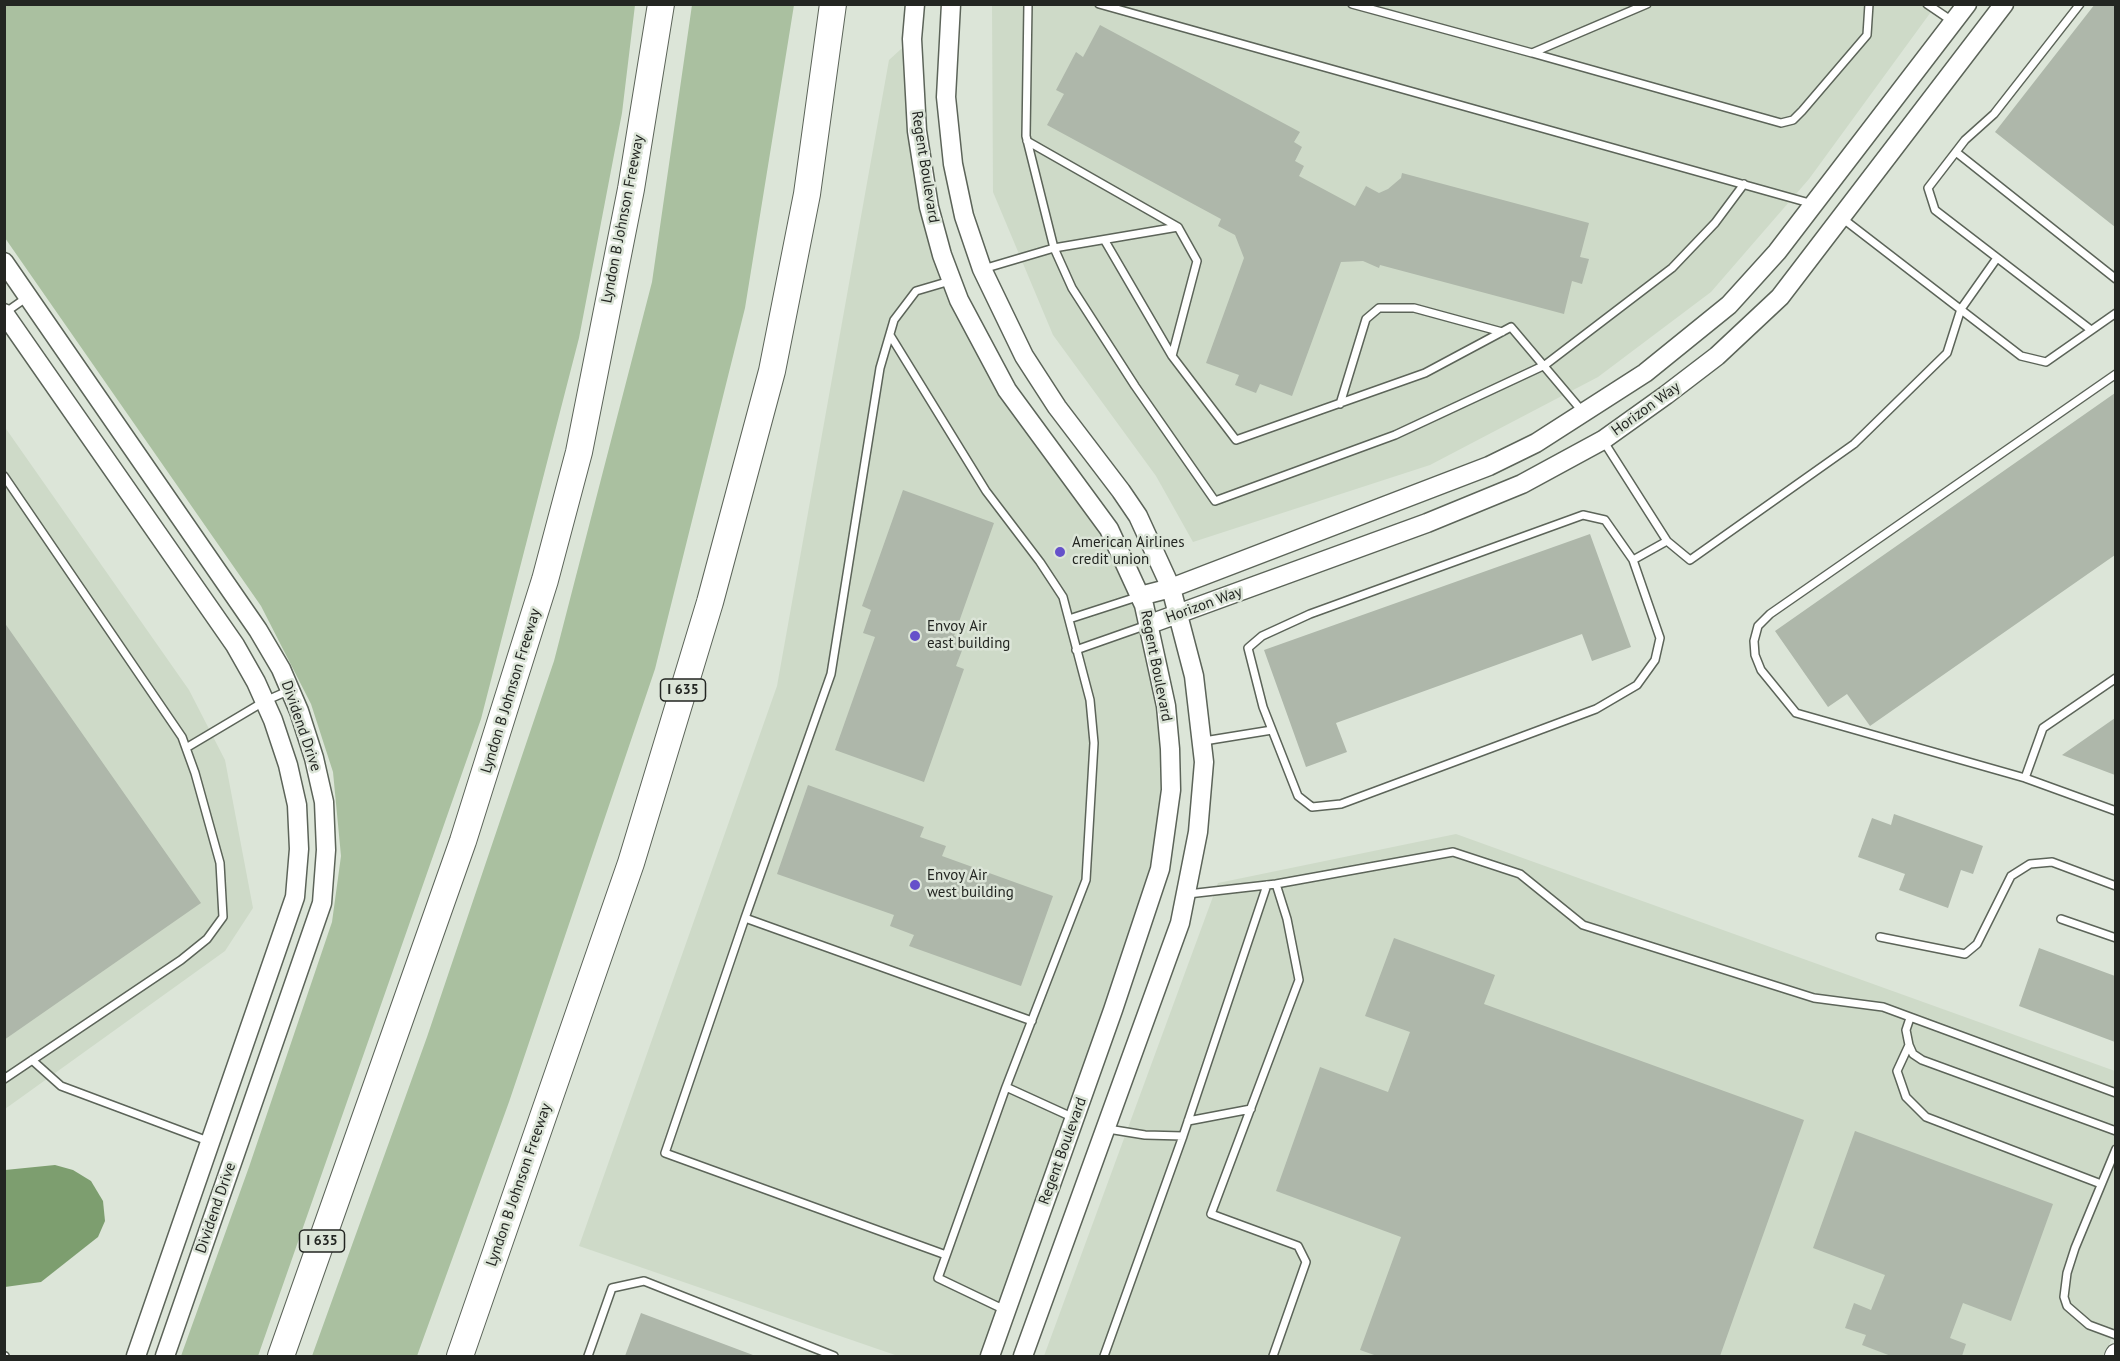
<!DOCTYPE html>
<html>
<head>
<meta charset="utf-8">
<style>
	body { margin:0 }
	#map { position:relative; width:2120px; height:1361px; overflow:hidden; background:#dce5d8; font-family:"PT Sans",sans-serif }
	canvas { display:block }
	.frame { position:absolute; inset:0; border:6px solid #232622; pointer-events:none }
</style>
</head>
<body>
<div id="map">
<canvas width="2120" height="1361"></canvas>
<div class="frame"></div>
</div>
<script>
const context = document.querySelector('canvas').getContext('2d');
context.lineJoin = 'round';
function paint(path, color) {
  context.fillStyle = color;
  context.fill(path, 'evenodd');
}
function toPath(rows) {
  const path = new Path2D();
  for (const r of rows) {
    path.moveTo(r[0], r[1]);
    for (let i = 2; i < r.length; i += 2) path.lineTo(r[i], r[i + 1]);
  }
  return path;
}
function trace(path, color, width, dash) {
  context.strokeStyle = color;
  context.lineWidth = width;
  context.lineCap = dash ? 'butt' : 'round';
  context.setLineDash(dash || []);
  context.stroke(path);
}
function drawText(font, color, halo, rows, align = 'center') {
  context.font = font + ' "PT Sans",sans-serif';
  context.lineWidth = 5;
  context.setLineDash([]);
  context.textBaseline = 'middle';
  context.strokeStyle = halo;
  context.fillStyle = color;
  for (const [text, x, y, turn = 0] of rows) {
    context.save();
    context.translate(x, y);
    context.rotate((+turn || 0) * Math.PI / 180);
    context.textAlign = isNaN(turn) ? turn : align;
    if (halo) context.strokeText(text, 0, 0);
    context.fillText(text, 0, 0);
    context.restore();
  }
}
const built = toPath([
	[992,5,1936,5,1809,179,1711,292,1598,377,1430,465,1193,542,1156,476,1053,335,993,192],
	[912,39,924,176,974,331,1092,503,1150,624,1168,817,990,1356,898,1356,579,1246,777,686,889,60],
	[4,426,189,690,225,760,253,908,225,951,5,1109],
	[1456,834,2115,1071,2116,1326,2105,1356,1044,1356,1218,883]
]);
const green = toPath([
	[4,5,635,5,622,113,579,338,481,719,258,1356,181,1356,249,1167,332,922,341,856,333,772,311,704,261,606,5,238],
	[692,5,794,5,745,308,655,669,509,1102,417,1356,312,1356,427,1037,554,661,652,282]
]);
const water = toPath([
	[55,1165,73,1170,91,1181,103,1201,105,1221,98,1237,41,1282,5,1287,5,1170]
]);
const building = toPath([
	[2095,4,2115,4,2115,227,1995,132],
	[1100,25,1300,132,1294,142,1302,147,1295,161,1304,166,1299,176,1355,206,1366,186,1379,193,1388,189,1401,178,1402,173,1589,223,1580,257,1589,259,1582,284,1572,281,1564,314,1380,265,1379,268,1363,261,1341,262,1292,396,1260,384,1256,393,1235,385,1239,375,1206,363,1244,258,1235,235,1218,226,1221,219,1047,125,1064,94,1056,90,1076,52,1083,57],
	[2115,393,2115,555,1870,726,1847,694,1828,707,1775,631],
	[903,490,994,523,954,636,966,640,956,666,964,669,924,782,835,750,875,637,863,633,871,610,862,606],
	[1590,534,1631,647,1592,661,1582,634,1336,723,1347,752,1306,767,1264,650],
	[4,622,201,903,4,1040],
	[2115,718,2115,775,2062,755],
	[808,785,924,827,920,837,946,846,942,856,1053,896,1021,986,909,946,914,935,890,926,894,915,777,874],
	[1894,814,1983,846,1973,874,1961,870,1948,908,1899,890,1905,874,1858,857,1872,818,1891,825],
	[1394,938,1495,975,1484,1004,1804,1120,1720,1356,1377,1356,1360,1350,1401,1237,1276,1191,1320,1067,1388,1092,1410,1032,1365,1016],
	[2039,948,2115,976,2115,1042,2019,1006],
	[1855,1131,2053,1204,2011,1321,1963,1303,1950,1338,1966,1344,1962,1356,1891,1356,1862,1345,1866,1335,1845,1328,1854,1303,1871,1310,1885,1275,1813,1248],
	[641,1313,753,1355,752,1356,625,1356]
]);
const service = toPath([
	[1028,4,1026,136,1054,248,1178,227,1197,261,1172,356,1105,241],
	[1099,4,1813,204],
	[1352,4,1532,53,1647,4],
	[1927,4,1952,21],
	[2080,4,1994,114,1965,140,1928,188,1935,210,2091,330],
	[1532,53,1781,123,1793,120,1802,111,1867,35,1869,4],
	[1027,141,1178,227],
	[1956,152,2116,279],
	[1842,218,2021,356,2046,362,2116,313],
	[983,269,1054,248,1072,288,1135,386,1215,501,1395,435,1545,365,1672,268,1715,223,1744,184],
	[6,312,26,298],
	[890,335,986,491,1040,562,1063,597,1090,700,1094,743,1086,880,1006,1087,1074,1118],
	[1172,356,1236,440,1425,373,1511,327,1582,411],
	[1340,404,1366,319,1379,308,1414,308,1502,332],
	[1604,442,1667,541,1690,560,1854,444,1947,353,1961,309,1997,258],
	[4,476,182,737,195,773,220,863,223,917,207,939,181,960,4,1079],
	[1633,560,1660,638,1655,660,1637,685,1596,709,1341,804,1312,807,1298,796,1263,707,1248,648,1262,636,1310,614,1583,515,1605,520,1633,560,1667,541],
	[1069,619,1140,596],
	[1076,650,1147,625],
	[2116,678,2043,728,2025,778,2116,811],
	[1204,741,1272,730],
	[186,748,265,701,290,690],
	[2025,778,1796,713,1761,670,1755,655,1754,641,1758,626,1770,614,2116,374],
	[1276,884,1453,852,1520,874,1583,925,1814,998,1883,1007,2116,1093],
	[1188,894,1276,884,1287,919,1299,980,1211,1214,1298,1246,1306,1262,1273,1356],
	[745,918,831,674,880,368,894,320,916,291,950,281],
	[2061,919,2116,938],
	[1880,937,1965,954,1977,944,2011,876,2030,864,2052,862,2116,886],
	[1910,1018,1906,1030,1909,1045,1913,1054,1922,1060,2116,1131],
	[1909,1045,1897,1071,1906,1097,1926,1117,2101,1184],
	[32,1060,61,1086,208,1141],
	[1188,1121,1251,1109],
	[1108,1129,1145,1135,1183,1136,1267,885],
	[2116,1149,2075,1248,2067,1273,2064,1297,2067,1306,2089,1325,2116,1335],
	[946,1255,665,1153,745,918,1032,1021],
	[1005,1310,938,1278,1006,1087],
	[4,1356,5,1356],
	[588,1356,612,1288,644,1281,834,1356],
	[1104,1356,1183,1136]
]);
const tertiary = toPath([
	[915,4,912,39,917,131,929,207,942,255,959,300,1007,390,1109,529,1144,605,1166,706,1170,749,1171,790,1160,869,1113,1010,990,1356],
	[951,4,946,97,953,164,964,216,982,269,1024,356,1057,407,1121,491,1138,516,1171,588,1194,676,1204,762,1198,832,1180,923,1023,1356],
	[4,262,258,630,281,669,299,711,314,758,324,802,326,850,322,903,165,1356],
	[4,313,235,645,256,682,273,720,288,765,297,805,299,849,295,897,136,1356],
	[1140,596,1171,588,1489,466,1536,443,1645,373,1729,305,1777,252,1967,4],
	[1150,624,1427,523,1522,484,1603,440,1666,395,1717,356,1780,297,2004,4]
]);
const secondary = toPath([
	[2115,1356,2116,1354]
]);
const motorway = toPath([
	[281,1356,463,841,545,580,579,452,631,189,661,4],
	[460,1356,631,863,710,602,772,371,807,194,833,4]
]);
const markers = [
	[1060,552,6,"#6551ca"],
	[915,636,6,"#6551ca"],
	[915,885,6,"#6551ca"]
];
const shields = [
	[683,690,45],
	[322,1241,45]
];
const shieldNames = [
	["I 635",683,690],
	["I 635",322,1241]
];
const streetNames = [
	["Regent Boulevard",925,167,81],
	["Lyndon B Johnson Freeway",623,219,-79],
	["Horizon Way",1646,409,-36],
	["Horizon Way",1204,605,-20],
	["Regent Boulevard",1156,666,79],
	["Lyndon B Johnson Freeway",511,691,-73],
	["Dividend Drive",301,726,71],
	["Regent Boulevard",1063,1151,-70],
	["Lyndon B Johnson Freeway",519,1185,-71],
	["Dividend Drive",216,1208,-71]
];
const poiNames = [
	["American Airlines",1072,543],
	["credit union",1072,560],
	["Envoy Air",927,627],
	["east building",927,644],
	["Envoy Air",927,876],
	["west building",927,893]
];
paint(built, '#cedac8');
paint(green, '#aac0a0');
paint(water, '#7d9e6f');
paint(building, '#aeb7aa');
trace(service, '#5c6459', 10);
trace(tertiary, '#5c6459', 21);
trace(secondary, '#5c6459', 22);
trace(motorway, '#5c6459', 28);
trace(service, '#fff', 7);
trace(tertiary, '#fff', 18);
trace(secondary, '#fff', 20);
trace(motorway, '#fff', 26);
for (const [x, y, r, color] of markers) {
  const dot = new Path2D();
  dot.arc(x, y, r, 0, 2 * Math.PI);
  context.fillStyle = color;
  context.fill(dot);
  trace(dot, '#dce5d8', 2);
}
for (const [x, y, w] of shields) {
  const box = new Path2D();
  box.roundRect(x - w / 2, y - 11, w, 22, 4.5);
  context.fillStyle = '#dce5d8';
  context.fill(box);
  trace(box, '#232622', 1.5);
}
drawText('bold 14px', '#232622', null, shieldNames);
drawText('15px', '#232622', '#dce5d8', streetNames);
drawText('15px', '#232622', '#dce5d8', poiNames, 'left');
</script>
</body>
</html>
